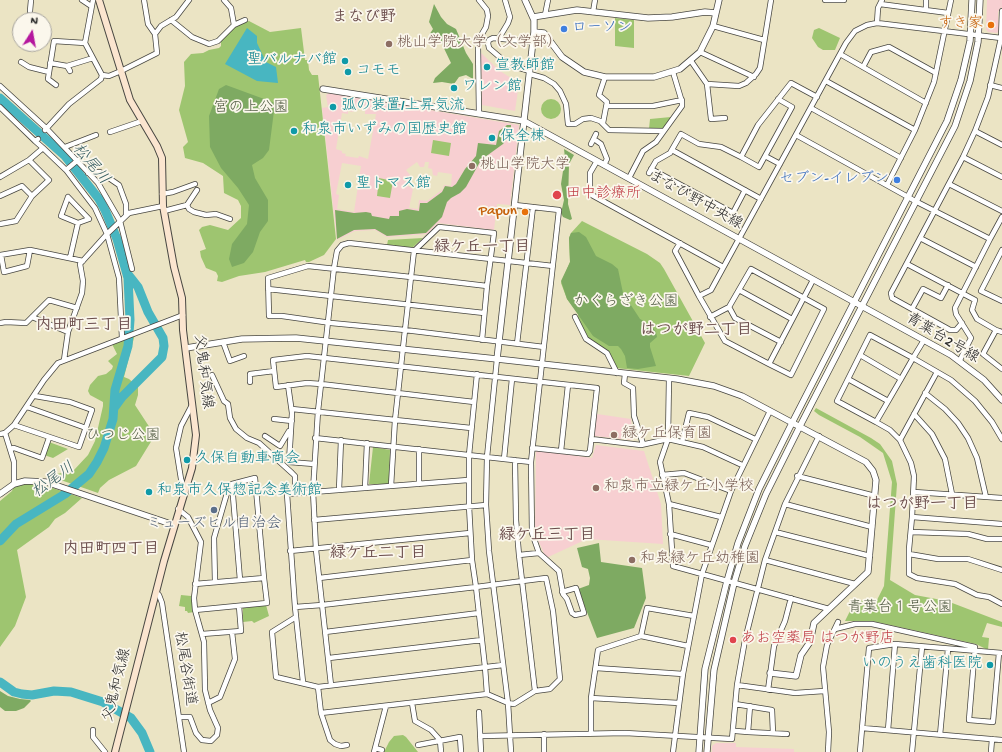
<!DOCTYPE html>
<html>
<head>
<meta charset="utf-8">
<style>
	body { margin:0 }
	#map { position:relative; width:1002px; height:752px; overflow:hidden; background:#ebe4c4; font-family:"Gochi Hand",sans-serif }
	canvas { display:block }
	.north { position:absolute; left:12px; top:12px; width:40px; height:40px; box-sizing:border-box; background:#fbf7ec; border:1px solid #a8a59f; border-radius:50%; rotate:11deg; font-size:11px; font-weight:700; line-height:16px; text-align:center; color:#2b2b2b }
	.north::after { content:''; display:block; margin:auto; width:14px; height:18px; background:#b5179e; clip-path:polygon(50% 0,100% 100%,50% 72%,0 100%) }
</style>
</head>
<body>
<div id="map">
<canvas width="1002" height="752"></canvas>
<div class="north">N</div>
</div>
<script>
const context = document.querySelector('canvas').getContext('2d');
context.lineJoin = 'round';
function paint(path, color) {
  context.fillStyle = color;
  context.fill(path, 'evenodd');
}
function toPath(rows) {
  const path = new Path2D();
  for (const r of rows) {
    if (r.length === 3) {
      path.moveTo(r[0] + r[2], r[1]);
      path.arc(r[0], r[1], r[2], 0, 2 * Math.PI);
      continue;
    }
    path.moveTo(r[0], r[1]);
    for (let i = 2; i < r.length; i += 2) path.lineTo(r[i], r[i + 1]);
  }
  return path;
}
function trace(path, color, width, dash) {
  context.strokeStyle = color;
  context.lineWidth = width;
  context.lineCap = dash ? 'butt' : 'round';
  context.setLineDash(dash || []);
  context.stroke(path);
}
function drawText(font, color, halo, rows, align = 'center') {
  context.font = font + ' "Gochi Hand","Klee One",sans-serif';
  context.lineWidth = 3.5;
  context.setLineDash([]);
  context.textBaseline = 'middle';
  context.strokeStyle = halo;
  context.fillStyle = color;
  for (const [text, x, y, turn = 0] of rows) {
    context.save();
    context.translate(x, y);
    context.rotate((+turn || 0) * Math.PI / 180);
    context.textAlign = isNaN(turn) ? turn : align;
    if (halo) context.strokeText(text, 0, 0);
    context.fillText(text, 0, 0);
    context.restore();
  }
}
const built = toPath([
	[987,0,1002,0,1002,7,998,12,999,31,997,33,988,32,986,29],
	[481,53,500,71,519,83,515,111,482,105],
	[329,93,519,125,510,205,497,204,494,230,438,223,427,234,387,237,375,230,355,231,337,240,322,108,328,107,326,95],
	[354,107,365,109,365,114,376,114,368,159,359,156,358,158,345,156,346,154,342,153,342,151,336,149,342,113,348,114,348,111,353,112],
	[417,162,420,167,424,167,425,162,429,162,428,168,432,169,433,175,437,176,438,172,452,174,451,186,444,185,443,189,427,201,419,200,418,209,409,208,413,189,408,186,408,182,403,180,403,178,409,178,410,175,406,170],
	[342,163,361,166,354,212,337,209,339,195,336,194],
	[597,414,631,419,633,440,594,436],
	[596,445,644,451,661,504,663,544,587,539,546,558,535,533,536,450,592,458],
	[716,743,736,743,736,747,794,749,794,752,712,752,712,746]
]);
const green = toPath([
	[615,18,634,20,634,48,615,46],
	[249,21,270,32,301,28,305,60,308,60,309,70,312,75,318,75,336,239,324,255,309,262,306,262,305,260,265,272,239,276,222,282,217,281,218,276,216,272,206,268,201,257,200,251,206,249,199,230,202,227,210,225,228,230,241,218,241,206,238,200,224,193,223,176,203,163,185,158,183,147,188,142,179,110,185,86,184,62,191,54,203,53,209,50,219,48,221,46,221,41,235,27,241,23],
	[819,28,840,38,835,50,823,50,818,47,812,38,814,30],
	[551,109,10],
	[671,117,663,129,649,129,650,119],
	[433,140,451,143,449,156,431,153],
	[379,178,393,181,390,198,377,196],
	[582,221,647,254,660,263,664,269,705,343,689,376,616,368,608,351,587,338,578,318,578,313,567,299,561,283,570,262,569,238,571,233],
	[423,238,412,248,387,245,388,240],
	[135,334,124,377,129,379,138,387,138,395,135,405,152,431,152,440,136,466,109,480,100,488,98,493,55,478,57,474,74,470,88,455,95,441,103,406,103,402,90,395,88,391,90,385,98,376,106,374,112,369,113,366,108,361,117,354,112,344],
	[816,408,871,438,880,444,892,461,897,484,890,580,915,595,947,601,1002,622,1002,627,987,623,982,637,989,638,988,650,976,644,872,621,845,621,855,601,877,600,884,586,892,482,883,453,860,437,819,415,814,411],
	[49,442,68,449,53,458,44,455],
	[373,447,390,450,389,483,387,484,369,484],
	[28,483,38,483,82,498,65,513,55,519,49,527,17,550,26,597,15,626,0,647,0,501,12,491,14,486],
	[191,593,194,612,188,613,187,611,185,611,185,607,179,606,181,595,191,596],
	[266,605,269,616,254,623,252,621,243,622,243,608],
	[403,735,406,737,418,752,384,752,389,742,394,736]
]);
const forest = toPath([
	[434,4,441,17,447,24,456,29,466,53,473,64,473,79,466,75,459,77,454,84,442,82,433,83,435,78,451,63,440,40,429,35,433,29,429,22],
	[226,85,275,103,269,150,263,158,252,165,255,178,268,200,268,221,260,232,253,252,244,263,232,267,229,259,232,244,247,224,249,205,238,188,221,168,210,147,209,116,219,89],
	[507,125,511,125,511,134,503,144,481,160,466,187,460,193,451,198,447,202,442,217,426,233,387,236,375,229,354,230,337,239,335,210,354,213,366,212,371,213,372,216,389,219,390,216,399,216,399,211,407,209,419,211,420,203,427,203,442,192,445,186,452,187,456,184,465,169,476,156,478,143,496,145,499,131],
	[564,149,574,155,569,164,568,204,572,219,570,220,563,217,561,213,564,200,561,184,565,158],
	[579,232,586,237,596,256,612,264,618,269,623,293,640,319,651,325,656,332,657,337,650,343,650,347,656,366,638,369,627,368,625,356,621,349,618,346,609,346,593,336,567,299,561,281,570,262,569,238,571,233],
	[599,543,601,562,642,568,646,598,634,628,597,638,578,589,589,585,590,578,588,569,582,567,577,548],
	[0,691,8,696,20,699,30,700,31,701,24,708,16,711,5,711,0,707]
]);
const water = toPath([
	[247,28,257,36,257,43,266,62,276,67,278,83,257,81,225,64]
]);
const river = toPath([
	[0,98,65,156,99,199,105,210,117,239,128,278,130,320,128,346,115,390,113,419,104,448,97,462,89,474,65,494,16,524,0,541],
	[114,408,122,397,162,357,164,346,163,338,148,312,138,287,127,273],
	[0,682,14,692,22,694,32,695,54,691,71,692,103,702,131,718,142,733,150,752]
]);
const minor = toPath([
	[82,0,91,6],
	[93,0,85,43,102,75],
	[144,0,148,24,155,34],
	[224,0,231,8,234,25],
	[825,0,844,0],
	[880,4,948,13],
	[926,10,926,0],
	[30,11,31,0],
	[593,12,595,0],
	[545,15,548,0],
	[171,20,192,37,209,44,218,41,234,25,245,20],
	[877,23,878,8,882,0],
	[713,26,764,40],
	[499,38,508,23,510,17,505,0],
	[700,52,754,77],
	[840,54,926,103],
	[691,61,707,84,711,119,725,118],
	[21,62,29,67,49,72],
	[50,63,67,66,70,71],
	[67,66,93,58],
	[863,67,871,52,889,47,936,73],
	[530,71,509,65,489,48,488,43,489,40,493,38,533,42],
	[530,74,544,78,554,84,560,91,566,104,568,124,575,124,583,119,591,118,600,121,609,130,663,131],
	[826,81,915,130],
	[707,84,739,86,746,83,756,74,760,68,771,0],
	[56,85,48,79,54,41,85,43],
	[990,85,1002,88],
	[0,86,47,129,98,183,120,221,132,269],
	[607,106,653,106,682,100],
	[0,107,35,141],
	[811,108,901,158],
	[479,114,478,46,479,39,486,27,488,16,487,10,479,0],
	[603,123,607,102,599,95,605,77],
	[45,130,69,104,101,79,102,75,109,76,121,71,157,53,155,34,161,26,176,17,189,0],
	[975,131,1002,145],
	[110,132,142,121],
	[796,135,917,202,990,239,955,308,956,314,971,338,960,360],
	[594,139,601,144,607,159,604,165],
	[591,144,596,134],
	[65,147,96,135],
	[43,148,66,170,85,195,95,208,107,234,80,264,83,281,82,293,68,332,64,360],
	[672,150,761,199],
	[765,156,780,164],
	[741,157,759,167,792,107,778,99],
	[963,157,1002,177],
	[597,161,590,173,590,194,723,267],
	[651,169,733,213,745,190],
	[66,170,78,160],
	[88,173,100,172,119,185,126,204,126,215],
	[649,173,656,161,670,153,681,134,699,144,721,147,741,157,758,125,791,83,817,97],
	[0,177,29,160,43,148,35,141,38,139],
	[629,178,643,151,656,142,682,106,682,102,673,72],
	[949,184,1002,211],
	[887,185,915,130,934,82,951,0],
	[162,194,173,192,195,184],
	[0,196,22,186,32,196],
	[68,197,89,219,78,223,61,216,68,197],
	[187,205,189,209,194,212,206,215,216,214,230,219],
	[515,205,559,210,531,462,532,533,539,553,519,555],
	[164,211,187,205,197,190],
	[0,224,16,221,32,196,49,180,29,160],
	[920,238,976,267],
	[990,239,1002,217],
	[680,243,675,251,699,296,711,290,846,43,855,31,867,25,877,23,1001,38,1002,11],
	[1002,250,981,291,1002,301],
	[0,255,30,250,83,261],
	[1,255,4,272,27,266,30,250],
	[70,258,78,223],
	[907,264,975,300,972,310,977,319,996,330],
	[268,289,484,313],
	[739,290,792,319],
	[699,296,725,341,769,364,813,280],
	[729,307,735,318,781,342],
	[912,309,923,289,941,298,948,285],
	[32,317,68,332],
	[575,317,586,339,607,353,617,373],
	[710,317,729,307,751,269,824,309,791,375,769,364],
	[0,323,6,322,26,323,49,300,77,308],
	[962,323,956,330,950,330,892,298,891,293,963,157,975,131,988,97,1001,38,1002,38],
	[1002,332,996,330,983,354,1002,369],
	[122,338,119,278,107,234,129,213,163,206],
	[482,340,487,286],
	[924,340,913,358,901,379,876,422,837,401,870,335,913,358,951,380,975,401,992,422,1002,439],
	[223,342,230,361,244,356],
	[517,344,533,207],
	[860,355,901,379],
	[497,359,487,457,486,505,489,551,508,703,511,752],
	[625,374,624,383,633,388,634,416,643,444],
	[212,375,224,401,228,404,230,418,236,429,247,438,259,443,292,473,295,476,295,493],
	[669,378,668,439,660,462,669,504,673,566,829,609],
	[848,379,888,401],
	[250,382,250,374,274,371],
	[288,385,292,413,289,462,314,464],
	[925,393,945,409,958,423,968,438,977,458,986,497],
	[474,402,321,384,307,383,276,387,273,360,307,356,597,388,590,451,588,454,532,448],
	[27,407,86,428],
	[292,409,471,428],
	[914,414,932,434,945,459,952,494],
	[274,419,292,421],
	[876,422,890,430,900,440,911,463,914,476,912,517,1002,524],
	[14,425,79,447,92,410,70,402,35,396],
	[5,433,14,462,14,484],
	[0,434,5,433,14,425,44,380,58,363,183,315],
	[265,436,280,446,289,431,291,431],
	[315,438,531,462],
	[591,439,641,445,668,439,703,447,742,465],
	[900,440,937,372],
	[682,442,689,413,708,417,755,439],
	[10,449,14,448,42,458,49,438],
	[561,451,568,385],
	[504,459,512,379],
	[515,460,516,520,519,555,535,691],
	[662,475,684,473,731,491],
	[797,476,875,496],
	[232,484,240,580],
	[419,484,419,449],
	[391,486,395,420,405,330,408,304,411,277,414,251,439,227,494,233,487,286,411,277,308,266,268,278,269,316,282,316,331,323,405,330,544,347],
	[184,488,181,479,176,448,181,426,192,405],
	[365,488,367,443],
	[339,490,341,440],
	[914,492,1002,498],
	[669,504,721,517],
	[785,504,872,527],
	[178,509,188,517,201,542,194,598,195,610,204,642,205,690,210,710,218,728,217,735,211,741,202,740,196,733,190,717,179,717],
	[912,517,909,549,909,574,917,578,955,584,977,595,989,597,1002,604],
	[314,520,486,505],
	[775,532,870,556],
	[912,532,968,534,987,539,1002,539],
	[670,534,711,545],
	[290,551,470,533],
	[539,553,559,571,563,594,567,599,572,613,575,615,584,613,576,588,562,592],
	[909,554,938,559,968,559,1002,570],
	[765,560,855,584],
	[319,578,472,560],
	[215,582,214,538,227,493,232,484,255,478,264,578],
	[195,584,264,578,267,603,195,610],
	[156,592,159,595,162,603,184,752],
	[295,607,322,605,476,587,546,578,553,611,560,679,550,689,535,691,514,704,508,703,487,694,485,667,476,587,472,560,469,506,469,455,477,374],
	[296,617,272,632,276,677,318,687,503,665],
	[835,629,855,624,872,624,975,647,969,720,993,722,999,653],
	[325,632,479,613],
	[202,634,241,631,239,606],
	[641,636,688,646],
	[329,658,482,640],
	[596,668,683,674],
	[303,682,295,607,287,494,468,480],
	[331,685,316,550,313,491,318,411,334,268,337,251,342,245,349,243,553,266],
	[737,685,795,693,824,691],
	[318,687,321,713,487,694],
	[768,690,774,646,785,621,791,598],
	[591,698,679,703],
	[208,703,220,697,235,659,232,632],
	[412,703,415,721,431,730,440,740,441,752],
	[735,704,772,710,773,733],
	[750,706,748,732,787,734],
	[479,712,481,752],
	[321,713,330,740,335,744,341,746,347,745],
	[862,728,1002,740],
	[93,730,93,737,105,752],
	[888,730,895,644],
	[736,731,748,732],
	[591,733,591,698,598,650,641,636,647,608,694,616],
	[940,735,948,649],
	[481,736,625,733,732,739,737,685,745,640,765,560,785,504,819,436],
	[418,745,460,737,461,752],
	[375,748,382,750],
	[374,752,386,706],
	[544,752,544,734],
	[673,752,683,674,702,574,731,491,770,411],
	[828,752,829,732,823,667,827,645,838,622],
	[860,752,869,648,895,644,1002,653],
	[912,752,922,647],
	[991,752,992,739]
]);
const tertiary = toPath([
	[533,17,577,10,648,18,672,17,705,12,716,13],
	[534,32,544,33,562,57,584,72,605,77,654,77,680,69,700,52,713,26,719,0],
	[323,89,524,121,951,355,984,380,1002,400],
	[186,348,242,339,296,338,497,359,534,32,534,20,525,0],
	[497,359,677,379,714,386,742,396,866,462,873,471,876,480,868,572,814,623,810,642,801,655,796,676,770,673],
	[0,494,14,484,25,481,46,482,174,525],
	[699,752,705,669,727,581,738,543,759,489,792,423,947,121,961,80,970,41,972,0],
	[707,752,714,670,734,583,745,546,766,494,800,426,955,126,970,81,978,42,980,0]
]);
const secondary = toPath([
	[99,0,130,100,157,146,162,158,163,206,174,267,182,298,183,330,196,435,192,468,164,561,115,752]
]);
const markers = [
	[991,25,4,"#e8710a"],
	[564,29,4,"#3f7fe0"],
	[389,44,4,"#8d6e63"],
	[345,61,4,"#0f9aa8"],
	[487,67,4,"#0f9aa8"],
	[348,72,4,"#0f9aa8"],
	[454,88,4,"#0f9aa8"],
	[333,107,4,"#0f9aa8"],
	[294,131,4,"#0f9aa8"],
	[492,138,4,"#0f9aa8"],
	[472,166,4,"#8d6e63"],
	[897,180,4,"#3f7fe0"],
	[348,185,4,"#0f9aa8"],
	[557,195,5,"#e0444e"],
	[525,212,4,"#e8710a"],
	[614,435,4,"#8d6e63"],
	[187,460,4,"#0f9aa8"],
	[596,488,4,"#8d6e63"],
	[149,492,4,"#0f9aa8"],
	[214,510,4,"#5c6f8a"],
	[632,560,4,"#8d6e63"],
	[733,640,4,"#e0444e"],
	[990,665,4,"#0f9aa8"]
];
const foodNames = [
	["すき家",983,25],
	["Papun",517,212]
];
const shopNames = [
	["ローソン",572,29],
	["セブン-イレブン",889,180,"right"]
];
const educationNames = [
	["桃山学院大学（文学部）",397,44],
	["桃山学院大学",480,166],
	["緑ケ丘保育園",622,435],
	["和泉市立緑ケ丘小学校",604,488],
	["和泉緑ケ丘幼稚園",640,560]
];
const cultureNames = [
	["聖バルナバ館",337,61,"right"],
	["宣教師館",495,67],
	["コモモ",356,72],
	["ワレン館",462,88],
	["弧の装置/上昇気流",341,107],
	["和泉市いずみの国歴史館",302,131],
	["保全棟",500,138],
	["聖トマス館",356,185],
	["久保自動車商会",195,460],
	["和泉市久保惣記念美術館",157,492],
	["いのうえ歯科医院",982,665,"right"]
];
const parkNames = [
	["宮の上公園",251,109],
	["かぐらざき公園",626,303],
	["ひつじ公園",123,437],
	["青葉台１号公園",900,609]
];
const healthNames = [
	["田中診療所",566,195],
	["あお空薬局 はつが野店",741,640]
];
const streetNames = [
	["まなび野中央線",695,201,29],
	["青葉台2号線",942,339,31],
	["父鬼和気線",202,372,83],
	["松尾谷街道",184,669,81],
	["父鬼和気線",118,685,-76]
];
const serviceNames = [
	["ミューズヒル自治会",214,525]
];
const neighbourhoodNames = [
	["まなび野",364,19],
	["緑ケ丘一丁目",482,249],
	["内田町三丁目",84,327],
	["はつが野二丁目",696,332],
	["はつが野一丁目",922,506],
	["緑ケ丘三丁目",547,537],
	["内田町四丁目",111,551],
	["緑ケ丘二丁目",378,555]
];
const waterNames = [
	["松尾川",90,165,50],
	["松尾川",54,481,-36]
];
paint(built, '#f7cfd1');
paint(green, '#9ec570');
paint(forest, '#7eaa62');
paint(water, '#48b6c1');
trace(river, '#48b6c1', 9);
trace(minor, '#484742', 6);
trace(tertiary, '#484742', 7);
trace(secondary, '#484742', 8);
trace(minor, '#fff', 4.5);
trace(tertiary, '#fff', 5.5);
trace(secondary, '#fbe5cf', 6);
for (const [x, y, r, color] of markers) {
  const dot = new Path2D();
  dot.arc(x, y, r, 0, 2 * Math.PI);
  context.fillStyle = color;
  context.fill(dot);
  trace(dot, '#fbf7ec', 1.5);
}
drawText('15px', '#c56008', '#fbf7ec', foodNames, 'right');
drawText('15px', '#366cbe', '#fbf7ec', shopNames, 'left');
drawText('15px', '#785e54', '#fbf7ec', educationNames, 'left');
drawText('15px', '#0d838f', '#fbf7ec', cultureNames, 'left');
drawText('15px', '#4e5940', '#fbf7ec', parkNames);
drawText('15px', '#be3a42', '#fbf7ec', healthNames, 'left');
drawText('15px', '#2b2b2b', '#fbf7ec', streetNames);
drawText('15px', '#4e5e75', '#fbf7ec', serviceNames);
drawText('bold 16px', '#6b4d4c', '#fbf7ec', neighbourhoodNames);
drawText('italic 16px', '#355c60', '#fbf7ec', waterNames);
</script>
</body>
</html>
